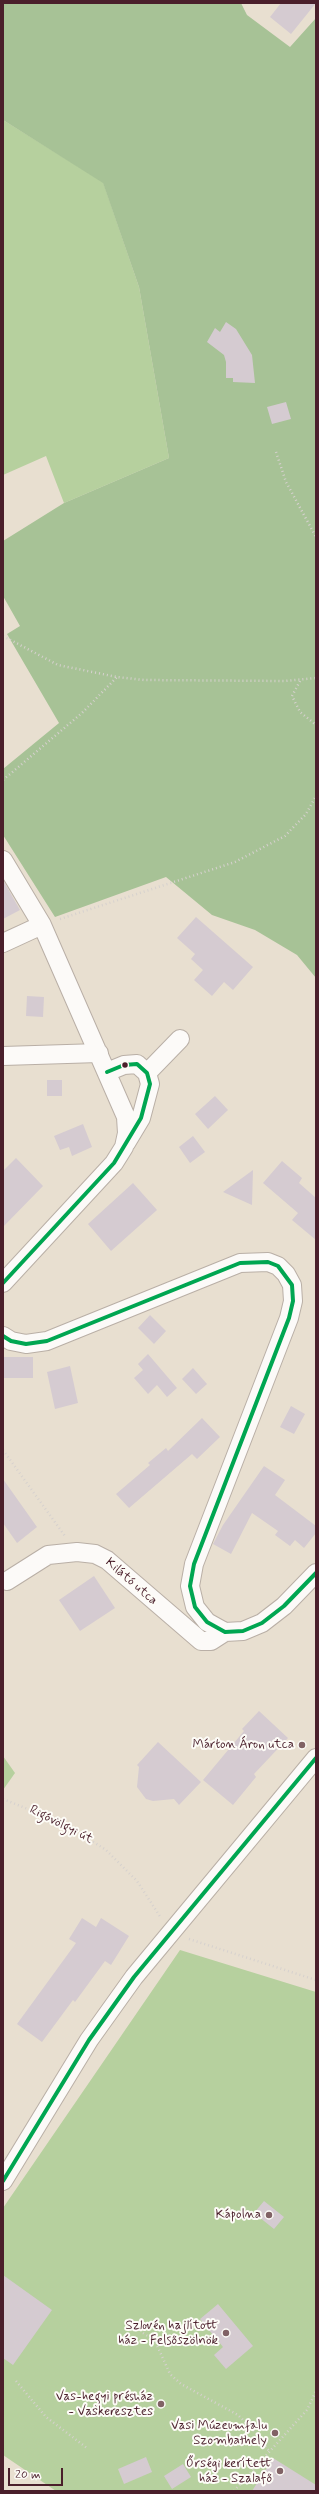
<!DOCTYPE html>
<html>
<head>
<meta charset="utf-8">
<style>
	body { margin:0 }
	#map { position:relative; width:319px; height:2494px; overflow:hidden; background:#e8dfd0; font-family:Mynerve,sans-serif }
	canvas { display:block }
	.frame { position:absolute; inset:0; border:4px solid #4a1f2b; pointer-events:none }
	.scale { position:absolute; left:8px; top:2468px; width:55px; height:18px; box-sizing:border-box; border:2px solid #4a1f2b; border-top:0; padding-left:5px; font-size:12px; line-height:14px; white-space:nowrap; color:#4a1f2b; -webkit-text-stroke:3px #fdfcf7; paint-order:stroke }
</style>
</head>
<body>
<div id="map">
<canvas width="319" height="2494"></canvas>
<div class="frame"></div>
<div class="scale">20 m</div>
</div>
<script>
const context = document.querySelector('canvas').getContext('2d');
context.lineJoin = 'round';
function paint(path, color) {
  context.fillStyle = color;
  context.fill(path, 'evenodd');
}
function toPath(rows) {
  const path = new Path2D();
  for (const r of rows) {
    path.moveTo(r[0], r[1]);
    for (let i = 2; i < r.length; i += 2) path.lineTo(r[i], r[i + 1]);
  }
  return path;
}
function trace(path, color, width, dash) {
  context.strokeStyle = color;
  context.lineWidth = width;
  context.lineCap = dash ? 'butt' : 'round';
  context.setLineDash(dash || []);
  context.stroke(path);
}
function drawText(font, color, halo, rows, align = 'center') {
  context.font = font + ' Mynerve,sans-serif';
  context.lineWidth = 4;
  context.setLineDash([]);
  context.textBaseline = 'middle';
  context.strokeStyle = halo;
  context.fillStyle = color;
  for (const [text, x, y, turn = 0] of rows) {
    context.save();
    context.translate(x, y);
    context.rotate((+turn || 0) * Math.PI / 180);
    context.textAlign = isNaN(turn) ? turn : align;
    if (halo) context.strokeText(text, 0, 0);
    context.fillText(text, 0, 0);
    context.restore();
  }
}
const green = toPath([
	[3,120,103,182,139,287,169,458,64,503,46,456,3,475],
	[3,1756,15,1773,3,1790],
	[180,1950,316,1992,316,2491,56,2491,3,2455,3,2208]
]);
const forest = toPath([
	[3,3,241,3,247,15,290,47,316,18,316,978,297,955,255,930,212,915,166,877,55,917,3,835,3,769,59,723,7,634,20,626,3,596,3,541,64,503,169,458,139,287,103,183,3,120]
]);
const building = toPath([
	[281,3,316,3,291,34,270,17],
	[226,322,236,329,252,355,255,383,233,382,233,378,226,378,226,362,224,355,207,342,215,328,220,332],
	[286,402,291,419,272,424,267,407],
	[3,880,20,910,3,919],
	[196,917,253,967,233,990,224,982,212,996,194,980,203,970,191,959,195,954,177,938],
	[27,996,44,997,43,1017,26,1016],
	[47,1080,62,1080,62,1096,47,1096],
	[215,1096,228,1110,208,1129,195,1114],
	[83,1124,92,1147,72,1156,69,1147,60,1150,54,1136],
	[193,1136,205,1152,190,1163,179,1147],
	[16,1158,43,1186,3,1227,3,1171],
	[282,1161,302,1178,299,1183,316,1198,316,1240,292,1220,298,1213,263,1183],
	[253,1170,252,1205,223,1192],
	[133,1183,157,1210,111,1251,88,1224],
	[150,1315,166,1331,154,1344,138,1328],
	[148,1354,177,1388,167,1397,157,1385,148,1394,134,1378,143,1370,138,1364],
	[3,1357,33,1357,33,1378,3,1378],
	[70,1366,78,1403,55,1409,47,1372],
	[193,1368,207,1384,196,1394,182,1379],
	[291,1406,305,1414,294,1434,280,1427],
	[202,1418,220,1437,197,1459,192,1454,129,1508,116,1494,150,1465,148,1463,166,1448,168,1451],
	[264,1466,285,1480,275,1495,316,1526,316,1533,304,1548,295,1540,290,1546,275,1535,278,1531,252,1513,231,1554,213,1544,223,1525],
	[3,1479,37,1527,17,1543,3,1523],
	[94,1576,115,1608,80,1631,59,1600],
	[259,1711,288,1738,254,1774,256,1777,233,1805,203,1780,244,1731,242,1729],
	[158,1742,201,1782,179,1805,174,1799,153,1801,146,1799,137,1787,139,1767,137,1765],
	[82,1918,96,1927,101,1918,129,1936,111,1965,105,1961,75,2002,73,2000,42,2042,17,2024,76,1943,69,1939],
	[264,2201,284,2217,274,2229,254,2213],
	[3,2275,52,2310,13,2365,3,2358],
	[218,2304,253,2346,226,2369,214,2355,223,2347,200,2319],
	[146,2457,152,2472,124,2484,118,2469],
	[273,2458,316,2485,316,2491,252,2491],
	[183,2464,191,2477,172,2489,164,2476]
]);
const path = toPath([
	[276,452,286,482,316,537],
	[3,636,58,665,117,677,144,680,285,681,316,678],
	[300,681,292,696,300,712,316,725],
	[3,780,82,713,117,677],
	[60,919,235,862,285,836,306,814,316,796],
	[3,1450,65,1536],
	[3,1799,67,1825,106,1850,137,1881,161,1918],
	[189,1939,316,1980],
	[143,2333,155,2341,170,2374,181,2384,238,2415,254,2431,269,2451],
	[16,2381,46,2417,87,2448],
	[234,2491,307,2410,316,2391]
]);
const minor = toPath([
	[3,860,42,925,126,1117,127,1133,124,1147,114,1163,3,1283],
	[3,943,42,925],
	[3,1056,99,1053],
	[107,1072,124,1065,137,1064,147,1073,150,1084,141,1118,126,1143],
	[147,1073,180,1039],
	[3,1336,11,1341,26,1344,47,1341,240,1263,268,1262,278,1266,286,1274,292,1285,293,1301,289,1318,194,1564,190,1586,195,1607,207,1622,225,1632,243,1631,262,1623,284,1606,316,1573],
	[7,1581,48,1555,77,1552,95,1554,107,1560,201,1641,211,1641,225,1632],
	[3,2181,89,2040,134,1977,316,1758]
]);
const bus1 = toPath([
	[3,1283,114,1163,141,1118,150,1084,147,1073,137,1064,124,1065,107,1072],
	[3,1336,11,1341,26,1344,47,1341,240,1263,268,1262,278,1266,292,1285,293,1301,289,1318,194,1564,190,1586,195,1607,207,1622,225,1632,243,1631,262,1623,284,1606,316,1573],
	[3,2181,89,2040,134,1977,316,1758]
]);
const markers = [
	[125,1065,3.5,"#4a1f2b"],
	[302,1745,4,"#816265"],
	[269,2215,4,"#816265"],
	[226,2333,4,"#816265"],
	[161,2404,4,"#816265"],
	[275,2433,4,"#816265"],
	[280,2471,4,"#816265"]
];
const streetNames = [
	["Kilátó utca",131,1582,41],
	["Rigóvölgyi út",61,1825,27]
];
const poiNames = [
	["Márton Áron utca",294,1745],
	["Kápolna",261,2215],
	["Szlovén hajlított",218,2326],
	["ház - Felsőszölnök",218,2341],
	["Vas-hegyi présház",153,2397],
	["- Vaskeresztes",153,2412],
	["Vasi Múzeumfalu",267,2426],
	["Szombathely",267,2441],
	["Őrségi kerített",272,2464],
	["ház - Szalafő",272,2479]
];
paint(green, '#b6d09e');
paint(forest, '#a7c296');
paint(building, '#d5cbd1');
trace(minor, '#b9afa6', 20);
trace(path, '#d6d1ce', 2.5, [1, 3]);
trace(minor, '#fcfaf8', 18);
trace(bus1, '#00a651', 4);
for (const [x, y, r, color] of markers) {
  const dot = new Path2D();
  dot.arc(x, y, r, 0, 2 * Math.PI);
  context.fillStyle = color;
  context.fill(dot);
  trace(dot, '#fdfcf7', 1.5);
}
drawText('13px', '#4a1f2b', '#fdfcf7', streetNames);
drawText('13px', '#4a1f2b', '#fdfcf7', poiNames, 'right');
</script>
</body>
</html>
